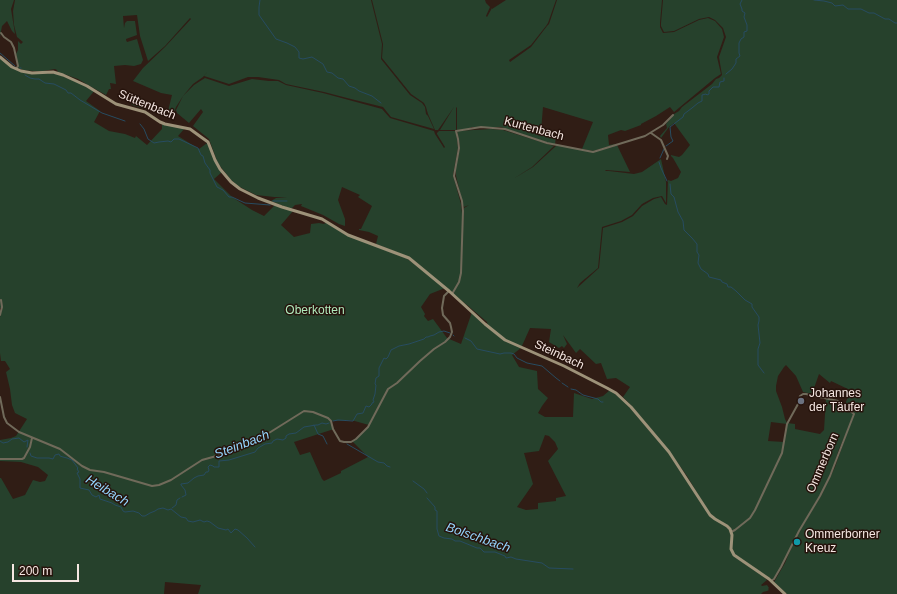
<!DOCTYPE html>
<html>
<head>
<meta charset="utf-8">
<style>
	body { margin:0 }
	#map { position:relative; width:897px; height:594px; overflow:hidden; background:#301d15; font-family:Helvetica,sans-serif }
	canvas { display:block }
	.scale { position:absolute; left:12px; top:564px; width:67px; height:18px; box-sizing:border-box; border:2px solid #f5e7e2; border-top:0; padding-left:5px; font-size:12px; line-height:14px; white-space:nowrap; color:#f5e7e2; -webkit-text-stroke:3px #26130c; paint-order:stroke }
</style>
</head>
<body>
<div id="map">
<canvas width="897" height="594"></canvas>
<div class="scale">200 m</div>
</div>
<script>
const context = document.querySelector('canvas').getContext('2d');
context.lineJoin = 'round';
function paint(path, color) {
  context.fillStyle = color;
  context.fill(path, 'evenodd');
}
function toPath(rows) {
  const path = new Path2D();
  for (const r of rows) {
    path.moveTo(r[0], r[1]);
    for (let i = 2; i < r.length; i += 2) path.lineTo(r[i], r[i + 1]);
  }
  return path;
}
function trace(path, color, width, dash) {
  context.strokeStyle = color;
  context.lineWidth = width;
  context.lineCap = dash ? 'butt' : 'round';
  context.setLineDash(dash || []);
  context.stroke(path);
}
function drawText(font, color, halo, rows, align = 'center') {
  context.font = font + ' Helvetica,sans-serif';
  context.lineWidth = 3;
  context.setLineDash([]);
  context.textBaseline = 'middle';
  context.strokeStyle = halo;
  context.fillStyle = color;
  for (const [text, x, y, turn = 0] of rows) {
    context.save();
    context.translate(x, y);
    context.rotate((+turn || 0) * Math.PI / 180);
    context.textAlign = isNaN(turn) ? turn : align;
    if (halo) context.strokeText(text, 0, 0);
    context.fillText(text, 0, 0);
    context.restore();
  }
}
const green = toPath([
	[0,0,14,0,11,9,15,34,12,31,7,21,2,26,0,37],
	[15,0,371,0,382,44,381,59,410,95,422,103,425,107,426,114,428,116,434,129,391,117,383,107,347,98,324,92,286,84,279,80,258,77,248,77,229,84,204,76,209,70,203,77,193,84,183,96,194,85,205,78,229,86,252,79,269,81,278,81,286,85,323,93,382,109,390,118,434,131,435,134,444,148,445,147,437,134,437,133,439,131,456,131,457,139,458,148,453,175,461,204,463,223,464,208,469,205,464,207,463,205,456,176,456,167,460,147,457,131,491,129,503,130,554,146,532,167,513,179,533,167,556,146,563,146,593,152,617,145,630,172,606,170,605,171,609,171,634,174,642,172,661,159,666,182,666,203,662,196,653,198,642,204,632,215,621,221,602,227,598,268,580,283,577,288,599,268,603,228,622,222,633,216,642,206,654,199,661,197,665,204,667,205,668,180,671,181,678,178,681,172,673,158,671,156,671,155,679,157,682,155,690,145,674,123,669,127,661,138,660,136,667,128,666,124,674,114,679,111,682,107,712,84,716,79,719,78,722,75,719,57,726,37,723,28,715,20,709,17,699,19,674,31,664,32,661,26,661,23,663,0,897,0,897,594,787,594,774,582,785,563,793,544,798,541,797,536,809,515,822,494,835,467,849,427,839,449,833,468,821,494,811,510,781,567,773,579,771,579,735,555,730,547,735,557,764,577,767,580,761,585,762,586,767,585,769,588,768,589,769,590,767,591,763,592,761,594,198,594,201,585,165,582,164,594,0,594,0,478,1,478,13,499,25,495,33,480,40,482,45,481,48,475,38,467,21,462,0,461,0,440,11,438,16,436,27,419,15,413,12,405,10,389,6,372,10,369,5,361,1,361,0,353,0,317,2,308,0,308,0,58,19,71,58,74,95,90,86,101,100,111,94,122,109,131,125,134,135,138,136,136,147,145,162,129,162,123,185,128,178,136,199,149,207,143,222,172,214,179,232,197,252,210,264,216,275,205,293,211,281,225,294,237,310,233,311,224,319,223,324,224,327,222,344,234,406,258,432,276,429,273,409,257,376,244,378,236,369,232,359,230,359,229,361,229,372,206,358,197,360,195,342,187,338,200,345,219,345,226,339,224,323,215,301,206,302,204,295,205,291,209,271,201,276,198,287,197,274,197,256,195,238,186,231,180,220,166,217,161,209,139,193,126,203,112,201,109,189,123,177,113,176,110,183,96,176,107,173,115,167,115,172,95,161,93,133,81,143,68,165,47,191,19,190,18,165,46,148,61,140,36,137,15,123,16,124,28,125,23,127,21,135,21,137,35,126,39,126,40,127,42,137,39,143,60,141,64,134,66,125,65,114,66,116,84,110,83,111,89,109,89,106,95,88,85,78,79,58,72,57,70,55,69,43,71,33,71,23,70,18,68,16,54,18,50,18,41,21,44,23,42,17,37,14,25,13,11],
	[445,288,467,305,487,322,488,326,472,312,461,344,447,338,433,319,428,321,424,316,425,314,421,307,430,294],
	[530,328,551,329,549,342,559,348,562,346,564,348,567,344,563,335,576,353,580,349,596,364,601,363,607,379,616,378,630,387,623,397,629,403,669,451,687,476,708,511,715,518,711,516,668,452,624,401,610,390,603,396,592,399,574,393,573,417,545,417,538,413,542,406,548,398,538,389,537,371,519,367,512,355,521,348],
	[786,365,796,376,803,392,812,394,819,374,830,383,831,381,850,390,845,405,838,400,826,398,824,430,820,434,795,429,795,424,787,423,785,419,782,407,776,391,776,386,778,376,784,367],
	[351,420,369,425,365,431,352,441,368,457,341,471,341,473,324,481,322,479,310,452,300,455,294,442,334,429,331,421],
	[771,422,787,424,784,442,768,441],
	[545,435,549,436,555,442,558,449,548,461,566,496,556,498,556,501,538,503,538,509,526,510,517,507,533,484,524,453,539,451],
	[372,0,485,0,486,3,490,7,486,16,487,17,492,8,492,9,506,0,556,0,548,23,546,26,531,45,509,60,510,62,531,47,547,26,549,24,557,0,662,0,660,23,660,27,663,33,674,32,699,20,708,18,715,21,722,29,724,37,717,57,721,74,715,78,674,112,670,107,656,116,641,124,641,125,625,131,621,130,608,135,609,145,617,144,593,151,582,149,593,122,543,107,541,131,556,135,555,145,501,127,471,127,470,129,457,130,457,108,456,107,456,130,440,130,454,107,438,130,435,130,428,114,426,107,424,103,411,94,382,58,383,44],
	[136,96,151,103,151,105,149,109,148,110,132,105,131,103,132,101]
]);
const stream = toPath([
	[260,0,259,7,259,15,276,39,287,43,295,47,299,52,299,58,303,59,312,57,323,64,327,72,332,73,338,78,343,79,349,86,355,88,359,91,372,96,381,103],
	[814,0,824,1,832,3,835,6,843,5,848,9,861,9,869,13,874,13,885,19,889,19,895,23,897,23],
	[0,53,15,66],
	[20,68,21,68],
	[726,74,732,69,736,63,736,59,740,56,739,53,739,43,741,39,744,37,744,32,747,31,747,25,744,17,745,13,742,11,742,9,740,4,742,0],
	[25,75,30,78,35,79,39,79,45,83,54,84,66,90,68,93,71,93,80,100,102,113,125,121],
	[140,124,144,129,148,139,154,143,159,142,168,141,171,142,174,139,179,139,198,148,201,155,203,156,205,163,210,170,210,173,217,187,223,190,229,197,232,197,245,203,270,205],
	[666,146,673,141,671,137,670,127,683,117,684,114,692,108,698,103,702,101,702,95,706,94,707,95,709,94,709,91,713,87,719,87,720,82,724,81,724,78],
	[660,158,664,149],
	[659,162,661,168,667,181],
	[670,184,671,194,674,197,678,212,683,221,684,230,692,238,697,244,697,252,699,255,698,263,701,269,708,274,709,277,721,280,722,282,727,284,728,287,731,287,736,291,745,300,752,304,752,307,759,317,759,321,758,325,760,343,758,349,758,365,764,373],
	[273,201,287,201],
	[453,335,454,336],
	[465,338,471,341,477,349,500,354,504,353,511,353,514,354,517,358,527,363,542,366,556,378,560,381],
	[562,383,568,387],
	[571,389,576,390,583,395,598,399,601,402,603,402],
	[333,421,338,420,353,421,357,414,363,413,366,406,369,407,372,404,372,403,374,402,373,400,375,394,376,385,375,384,376,378,379,376,379,368,384,358,386,359,388,357,391,350,399,346,409,344,424,339,426,337,428,337,430,336,434,335,439,332,444,331,450,333],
	[314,425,318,434,323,436,327,444],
	[0,441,3,443,8,442,12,439,19,438,24,442,28,440,27,447],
	[347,444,378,462,384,463,387,466,390,467],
	[30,453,31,456,37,458,49,458,53,459,55,455,59,454,60,456,63,457,67,458,72,460,78,468,77,469,79,472,77,473,80,479,80,488,89,490,92,495,96,497,99,495,100,499,112,503,115,505,121,507,123,511,125,512,133,511,139,513,142,516,145,516,150,513,155,511,158,509,163,508,168,510,171,509,181,517,186,518,188,521,193,522,200,520,204,522,207,521,210,522,218,528,226,530,228,529,231,533,235,529,238,530,247,538,255,547],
	[413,481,424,489,427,493],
	[182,497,186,495,185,490,181,485,181,484,188,483,194,478,198,476,204,475,206,472,208,472,209,470,208,467,210,465,213,466,214,467,219,467,219,461,229,460,255,452,258,448,265,444,272,443,273,441,277,439,283,440,286,438,286,436,289,434,296,433,304,427,316,425,318,425,322,423,326,424,329,423],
	[427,498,435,507,435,510,437,511,437,529,439,536,444,538,452,539,455,541,460,541,477,548,480,548,484,552,495,552,505,556,506,558,511,557,516,559,542,563,549,568,573,569],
	[172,508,176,505,177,500,180,498]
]);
const street = toPath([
	[1,33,4,37,11,42,14,48,18,66,16,69],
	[651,133,661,140,668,156,667,159],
	[452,294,459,282,461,273,463,211,462,201,454,176,459,148,458,139,456,131,481,127,505,129,547,143,593,152,645,136,663,125,673,115],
	[0,315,2,307,1,300],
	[0,397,4,417,7,423,19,432,60,449,82,466,90,470,104,472,152,486,159,485,171,480,202,460,245,448,304,411,313,412,328,418,331,421,333,429,340,441,344,442,351,442,356,439,368,427,388,389,397,383,420,361,434,349,445,342,450,337,452,332,451,327,450,323,443,315,442,308,444,296,449,291],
	[0,459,22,459,24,458,30,447,32,438],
	[731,532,735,530,750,518,755,510,782,453,787,424,798,404,800,396,803,394,806,394,838,401,854,414,830,476,820,496,799,531,781,567,774,579,771,581]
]);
const secondary = toPath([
	[0,57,12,67,21,71,32,73,53,72,63,75,87,86,116,104,145,112,160,122,165,124,190,129,201,137,208,142,215,160,220,169,231,182,240,189,258,198,282,207,322,219,348,235,409,258,449,291,485,324,505,340,564,366,607,388,616,393,631,407,669,452,710,515,715,519,727,526,730,529,732,535,731,549,734,555,769,579,785,594]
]);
const markers = [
	[801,401,4,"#6b7280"],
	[797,542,4,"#0f9aa8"]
];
const streetNames = [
	["Süttenbach",147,105,22],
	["Kurtenbach",534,129,15],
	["Steinbach",559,355,25],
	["Ommerborn",823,463,-67]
];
const parkNames = [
	["Oberkotten",315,311]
];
const poiNames = [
	["Johannes",809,394],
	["der Täufer",809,408],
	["Ommerborner",805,535],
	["Kreuz",805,549]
];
const waterNames = [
	["Steinbach",242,445,-21],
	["Heibach",107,491,31],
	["Bolschbach",478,538,19]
];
paint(green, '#26412c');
trace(stream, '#274c61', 1);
trace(street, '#706a5a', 2);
trace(secondary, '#9d9279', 3);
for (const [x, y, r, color] of markers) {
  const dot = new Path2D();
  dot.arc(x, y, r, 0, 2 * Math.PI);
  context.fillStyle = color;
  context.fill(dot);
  trace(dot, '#26130c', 1.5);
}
drawText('12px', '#f5e7e2', '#26130c', streetNames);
drawText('12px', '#afe9bb', '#26130c', parkNames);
drawText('12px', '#f5e7e2', '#26130c', poiNames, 'left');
drawText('italic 13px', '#93d3fb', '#26130c', waterNames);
</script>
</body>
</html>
